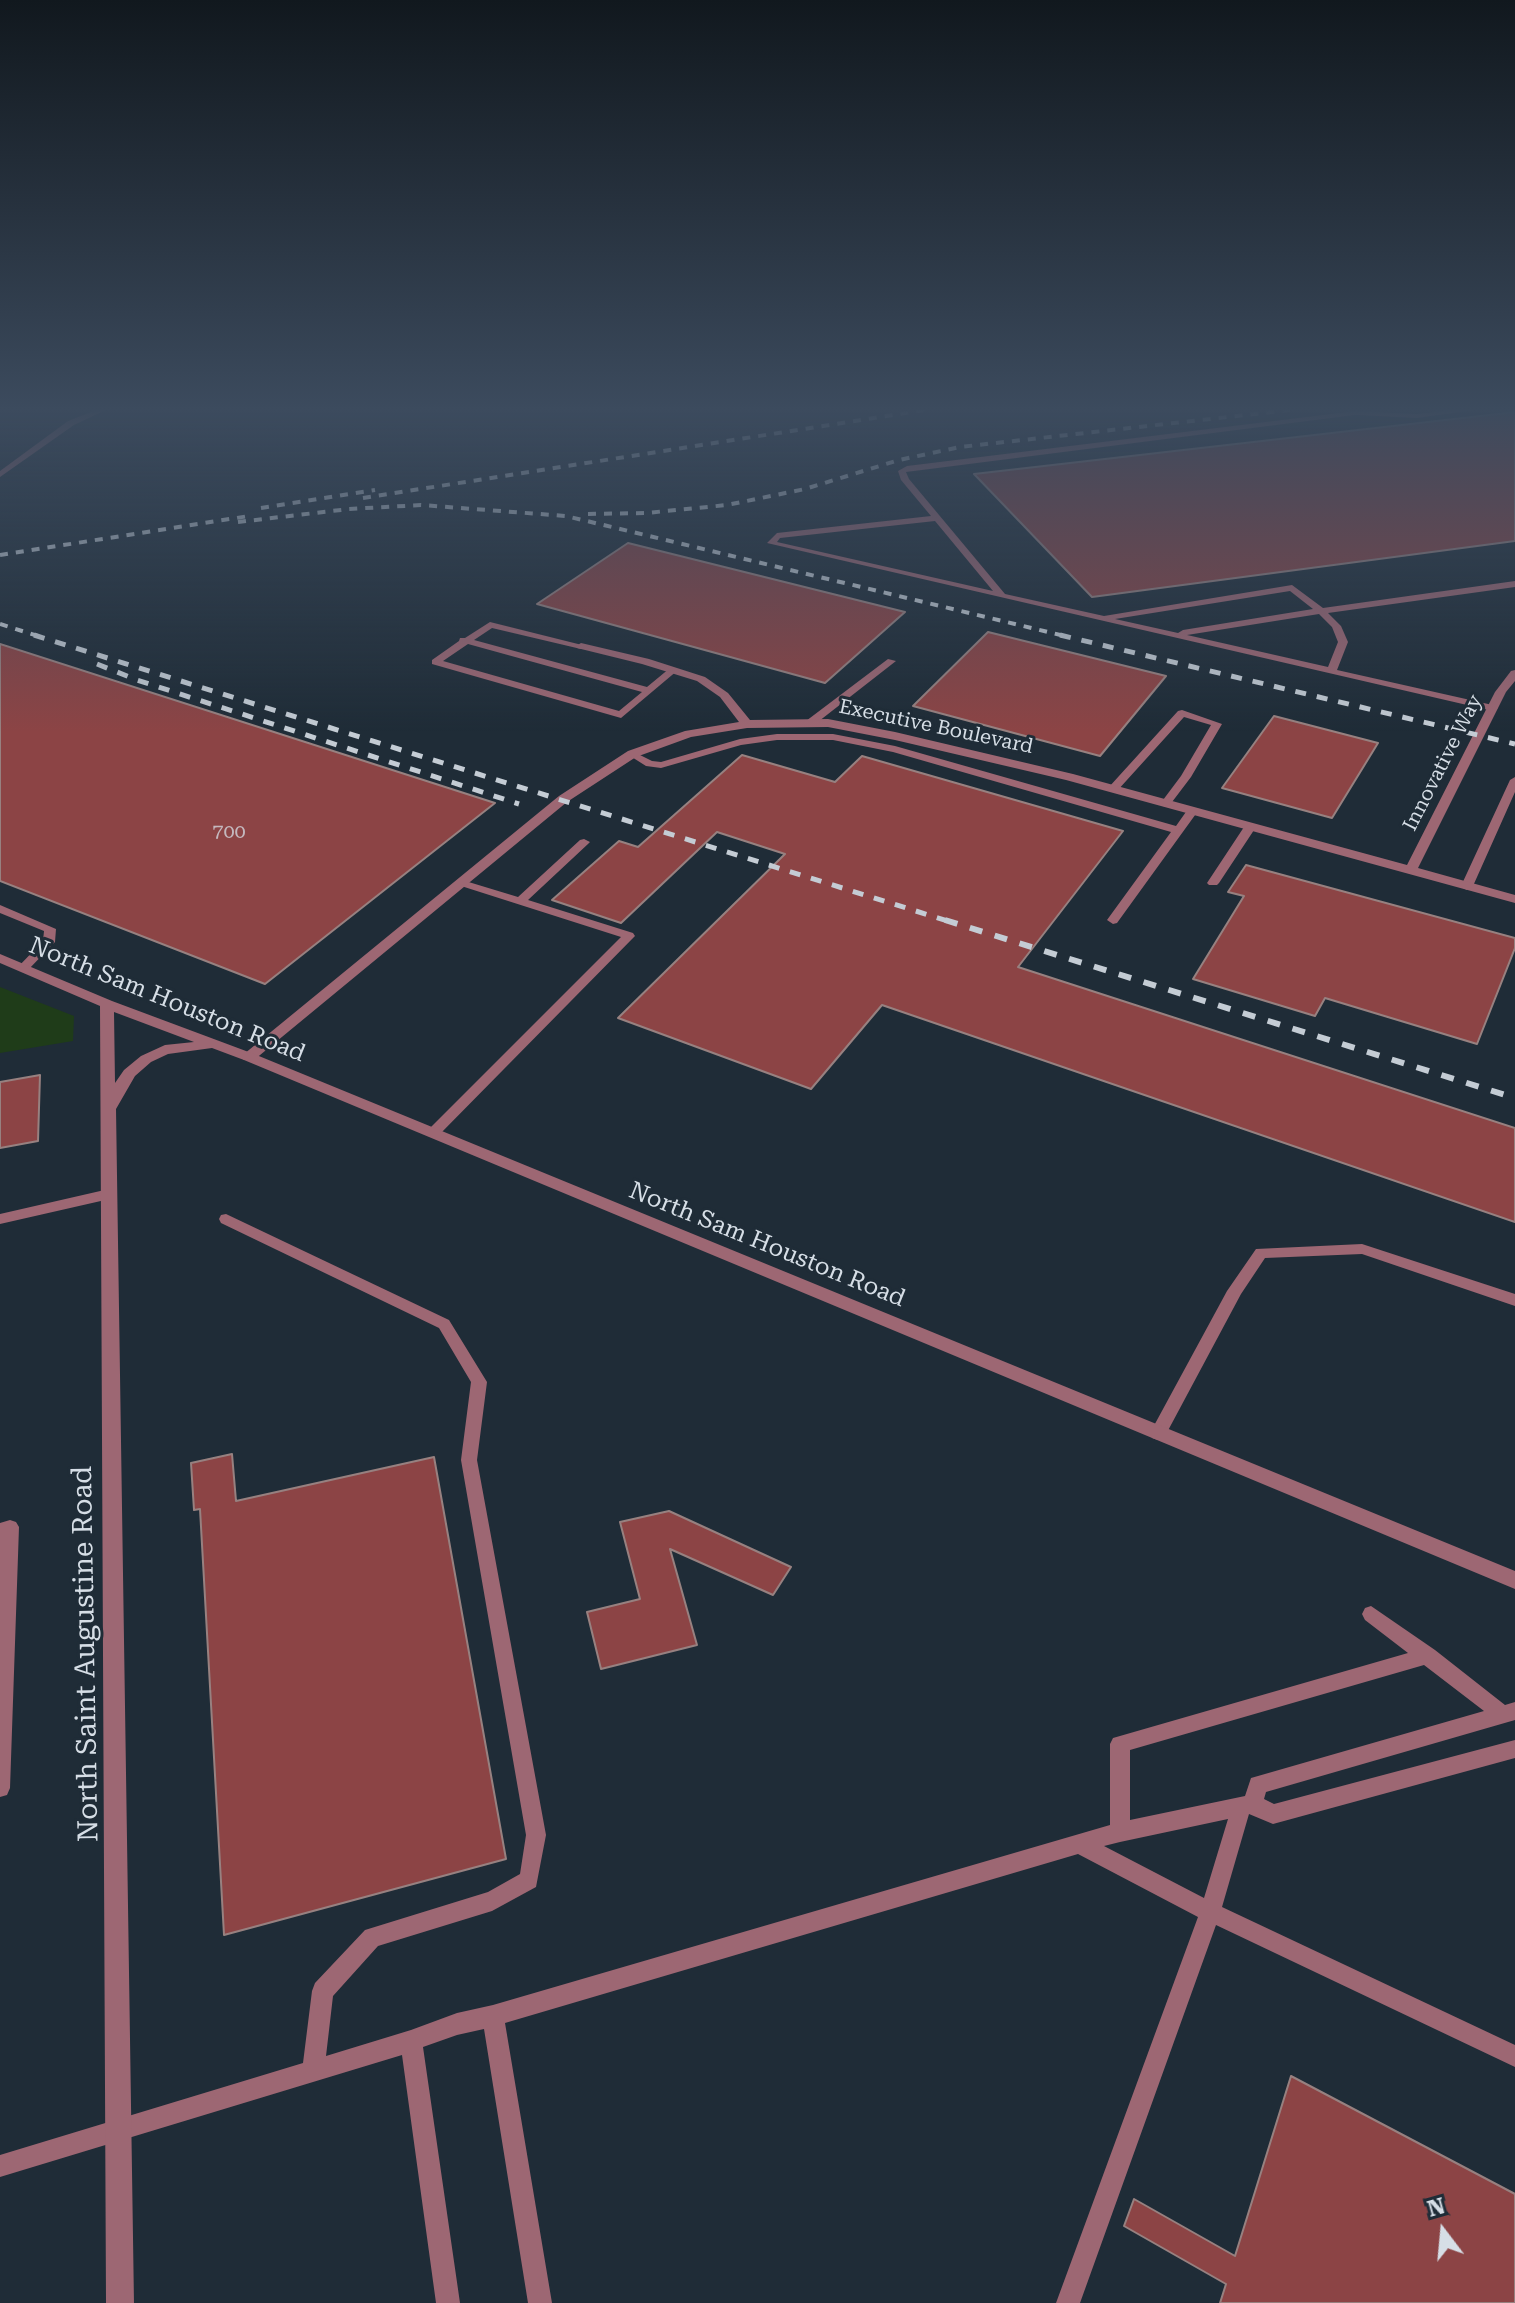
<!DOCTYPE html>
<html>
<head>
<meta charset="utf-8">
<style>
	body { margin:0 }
	#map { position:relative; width:1515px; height:2303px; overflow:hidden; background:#1f2c37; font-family:"Roboto Serif",serif }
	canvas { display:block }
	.north { position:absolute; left:1403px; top:2191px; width:80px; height:80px; -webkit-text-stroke:6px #1f2c37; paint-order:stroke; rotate:344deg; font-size:22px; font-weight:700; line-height:32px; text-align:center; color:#d6dee6 }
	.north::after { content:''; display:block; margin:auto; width:28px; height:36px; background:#d6dee6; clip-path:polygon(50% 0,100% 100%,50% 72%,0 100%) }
</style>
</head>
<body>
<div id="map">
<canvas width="1515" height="2303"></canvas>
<div class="north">N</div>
</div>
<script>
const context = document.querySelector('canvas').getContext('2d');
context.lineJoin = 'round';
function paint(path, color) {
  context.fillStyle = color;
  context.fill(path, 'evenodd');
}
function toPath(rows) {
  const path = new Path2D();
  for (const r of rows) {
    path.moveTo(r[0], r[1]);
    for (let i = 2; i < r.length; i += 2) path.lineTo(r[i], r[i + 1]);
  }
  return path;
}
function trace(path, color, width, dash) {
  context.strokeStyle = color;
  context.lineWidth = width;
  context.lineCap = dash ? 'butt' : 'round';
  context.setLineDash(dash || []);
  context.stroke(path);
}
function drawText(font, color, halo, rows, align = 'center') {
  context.font = font + ' "Roboto Serif",serif';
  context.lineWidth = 6;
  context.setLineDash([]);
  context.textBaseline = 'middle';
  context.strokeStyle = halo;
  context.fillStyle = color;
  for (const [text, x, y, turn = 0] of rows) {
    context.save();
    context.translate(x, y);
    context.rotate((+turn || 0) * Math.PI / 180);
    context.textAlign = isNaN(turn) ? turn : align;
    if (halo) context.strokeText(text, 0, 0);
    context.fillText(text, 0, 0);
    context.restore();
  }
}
const green = toPath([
	[0,987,74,1016,73,1041,0,1053]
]);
const building = toPath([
	[1515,412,1515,541,1092,597,974,474,1515,412],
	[628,543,905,612,825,683,537,604,628,543],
	[988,632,1166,676,1100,756,913,706,988,632],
	[0,644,495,803,265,984,0,881,0,644],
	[1274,716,1378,743,1332,818,1222,788,1274,716],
	[742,755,835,782,862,756,1123,831,1018,967,1515,1128,1515,1222,882,1005,811,1089,618,1018,785,854,717,832,621,923,552,900,619,841,638,847,742,755],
	[1246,865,1515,938,1515,948,1477,1044,1325,998,1315,1016,1193,979,1244,896,1228,892,1246,865],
	[40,1075,38,1141,0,1148,0,1082,40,1075],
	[232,1454,236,1501,434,1457,506,1859,224,1935,200,1509,194,1510,191,1463,232,1454],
	[669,1511,791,1567,773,1595,670,1549,697,1645,601,1669,587,1612,640,1599,620,1522,669,1511],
	[1291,2076,1515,2194,1515,2303,1220,2303,1226,2284,1124,2226,1134,2199,1235,2256,1291,2076]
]);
const service = toPath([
	[96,410,106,410,74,425,0,477,0,471,68,421,96,410],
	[1451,410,1475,410,1417,418,1355,415,906,472,909,479,1005,594,1104,616,1292,585,1323,608,1515,581,1515,587,1328,613,1341,626,1348,642,1337,670,1497,706,1498,708,1493,711,767,543,777,533,931,516,901,480,898,471,907,466,1355,411,1417,414,1451,410],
	[935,521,993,591,777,542,780,538,935,521],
	[1290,591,1313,609,1183,630,1178,633,1115,619,1290,591],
	[1319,614,1332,627,1338,642,1328,667,1187,635,1319,614],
	[490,622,586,646,581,649,492,628,474,640,647,687,670,668,678,670,621,718,432,664,432,660,459,641,460,638,465,638,490,622],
	[468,644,642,692,619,711,443,661,468,644],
	[888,659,896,661,814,725,806,725,806,721,888,659],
	[1182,710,1222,724,1191,777,1169,806,1165,807,1160,804,1181,776,1211,725,1184,717,1117,791,1109,791,1109,787,1178,711,1182,710],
	[777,734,833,734,895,746,1176,826,1188,809,1192,808,1198,811,1117,923,1113,924,1107,920,1171,832,893,752,833,740,777,740,741,745,661,768,646,766,627,754,632,751,652,761,661,762,740,739,777,734],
	[1515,777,1515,792,1473,886,1467,890,1463,888,1461,886,1510,780,1515,777],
	[1250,824,1256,827,1219,883,1217,885,1209,885,1207,883,1244,827,1250,824],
	[584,839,590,842,588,844,528,900,633,933,635,936,438,1136,428,1136,426,1133,428,1130,621,937,458,885,456,883,462,880,518,897,580,840,584,839],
	[0,905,56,929,55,942,27,971,23,972,17,968,43,941,44,931,0,913,0,905],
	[109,1189,116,1194,114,1198,0,1224,0,1214,109,1189],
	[226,1214,449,1320,487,1382,477,1460,546,1835,536,1887,492,1911,378,1946,333,1996,326,2056,411,2030,457,2013,493,2005,1110,1825,1110,1744,1113,1738,1408,1653,1365,1620,1362,1614,1365,1608,1371,1606,1435,1650,1505,1705,1515,1702,1515,1720,1266,1792,1264,1799,1274,1804,1515,1740,1515,1758,1273,1824,1249,1814,1222,1907,1515,2045,1515,2067,1216,1925,1080,2303,1056,2303,1198,1917,1078,1854,505,2023,552,2303,528,2303,484,2029,457,2035,423,2047,460,2303,436,2303,402,2055,0,2177,0,2155,303,2063,312,1991,315,1983,365,1930,488,1892,520,1874,526,1835,461,1460,471,1382,439,1328,221,1223,219,1219,221,1215,226,1214],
	[1424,1665,1484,1711,1258,1776,1251,1778,1245,1796,1130,1820,1130,1750,1424,1665],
	[1228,1819,1204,1898,1104,1846,1120,1842,1228,1819],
	[1362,1244,1515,1294,1515,1306,1362,1254,1265,1258,1241,1294,1164,1438,1158,1440,1152,1438,1150,1433,1227,1291,1256,1249,1362,1244],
	[10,1520,16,1522,19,1527,10,1788,7,1795,0,1797,0,1523,10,1520]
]);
const minor = toPath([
	[581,643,649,659,705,677,728,693,750,720,828,719,895,732,1073,774,1407,865,1495,692,1511,671,1515,670,1515,681,1506,692,1418,868,1515,895,1515,903,1066,780,895,740,828,727,747,728,691,737,636,757,567,802,254,1060,244,1060,241,1057,244,1054,559,796,628,751,685,731,739,722,720,697,697,681,642,664,577,648,576,646,581,643]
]);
const tertiary = toPath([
	[0,954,112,1001,254,1054,1515,1571,1515,1589,244,1060,212,1048,168,1054,151,1062,135,1076,116,1109,134,2303,106,2303,100,1006,0,963,0,954],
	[114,1012,194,1042,165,1045,141,1056,124,1070,115,1083,114,1012]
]);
const railFar2 = toPath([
	[363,498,925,410],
	[261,508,375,490],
	[588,514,646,513,727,505,805,489,899,460,960,447,1290,410],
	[238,522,349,509,421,505,566,516,1069,637],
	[0,555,249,516],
	[0,624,41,637]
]);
const railFar1 = toPath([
	[34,635,951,922],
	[1060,635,1515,744],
	[97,664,137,680,519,804]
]);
const rail = toPath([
	[945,920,1515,1098]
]);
const farStreetnames = [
	["Executive Boulevard",936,727,12],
	["Innovative Way",1443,763,-63]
];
const numberNames = [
	["700",229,832]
];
const streetNames = [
	["North Sam Houston Road",167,1000,22],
	["North Sam Houston Road",767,1245,22]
];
const nearStreetnames = [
	["North Saint Augustine Road",86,1654,-91]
];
paint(green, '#1f3c19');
paint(building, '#8c4445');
trace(building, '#978180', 2);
paint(service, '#9d6773');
paint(minor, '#9d6773');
paint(tertiary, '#9d6773');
trace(railFar2, '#c4ccd4', 4, [8, 8]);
trace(railFar1, '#c4ccd4', 5, [11, 11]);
trace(rail, '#c4ccd4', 6, [13, 13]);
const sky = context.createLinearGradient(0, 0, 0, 732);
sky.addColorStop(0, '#11181e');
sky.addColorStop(0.56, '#3c4b5e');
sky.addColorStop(1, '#3c4b5e00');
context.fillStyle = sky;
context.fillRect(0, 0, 1515, 732);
drawText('20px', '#d6dee6', '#1f2c37', farStreetnames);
drawText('20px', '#c4b8be', null, numberNames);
drawText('24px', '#d6dee6', '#1f2c37', streetNames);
drawText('28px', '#d6dee6', '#1f2c37', nearStreetnames);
</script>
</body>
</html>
